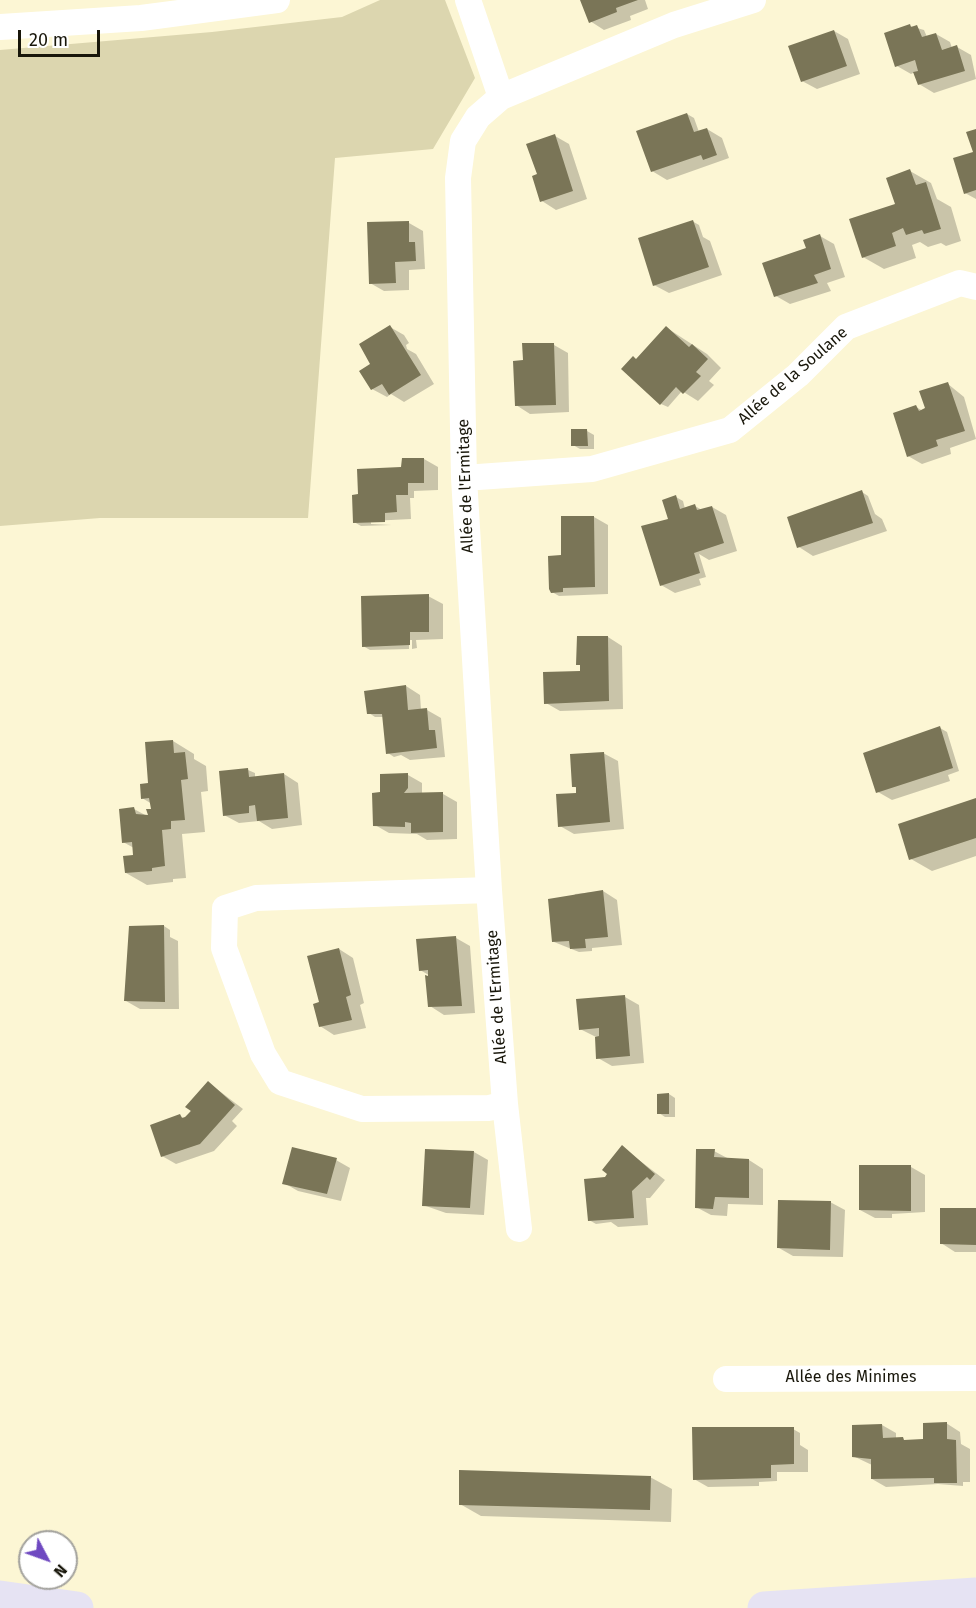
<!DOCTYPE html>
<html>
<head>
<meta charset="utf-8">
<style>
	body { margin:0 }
	#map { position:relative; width:976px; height:1608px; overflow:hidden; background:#fcf6d4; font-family:"Fira Sans",sans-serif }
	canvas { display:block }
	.north { position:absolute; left:18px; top:1530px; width:60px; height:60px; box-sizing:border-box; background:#fff; border:2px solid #a3a29d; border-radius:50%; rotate:131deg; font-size:16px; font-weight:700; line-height:24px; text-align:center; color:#18160a }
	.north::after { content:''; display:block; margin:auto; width:21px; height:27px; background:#6f49c1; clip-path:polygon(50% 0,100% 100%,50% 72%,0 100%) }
	.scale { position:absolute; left:18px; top:30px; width:82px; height:27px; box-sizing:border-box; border:3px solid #18160a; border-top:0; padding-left:8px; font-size:18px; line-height:21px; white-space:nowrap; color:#18160a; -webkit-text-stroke:4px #fff; paint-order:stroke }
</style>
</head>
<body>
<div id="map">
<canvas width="976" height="1608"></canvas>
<div class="north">N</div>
<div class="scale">20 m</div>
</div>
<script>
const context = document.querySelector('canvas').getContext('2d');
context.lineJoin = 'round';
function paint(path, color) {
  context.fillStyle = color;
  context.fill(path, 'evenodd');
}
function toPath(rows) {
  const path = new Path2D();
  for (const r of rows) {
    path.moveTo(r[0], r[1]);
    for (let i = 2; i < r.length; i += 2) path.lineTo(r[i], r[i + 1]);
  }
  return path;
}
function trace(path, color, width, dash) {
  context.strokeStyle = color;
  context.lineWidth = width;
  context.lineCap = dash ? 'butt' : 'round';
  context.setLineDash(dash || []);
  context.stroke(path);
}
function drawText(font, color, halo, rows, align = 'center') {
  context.font = font + ' "Fira Sans",sans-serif';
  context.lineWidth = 4.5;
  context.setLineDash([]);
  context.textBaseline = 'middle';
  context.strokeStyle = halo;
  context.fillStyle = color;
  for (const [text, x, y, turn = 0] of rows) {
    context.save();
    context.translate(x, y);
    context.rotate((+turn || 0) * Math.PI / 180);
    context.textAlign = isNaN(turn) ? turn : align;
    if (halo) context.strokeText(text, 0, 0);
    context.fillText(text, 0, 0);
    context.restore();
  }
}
const green = toPath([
	[380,0,445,0,475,78,433,149,335,158,308,518,100,518,0,526,0,50,212,32,342,17]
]);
const shadow = toPath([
	[582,0,645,0,648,9,630,16,631,20,604,30,590,21],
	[910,26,924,30,927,37,936,34,950,42,952,48,957,47,971,55,976,79,934,93,919,84,915,72,911,74,897,66],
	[834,31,848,39,860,74,817,89,802,81],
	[687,114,694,118,699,132,707,129,722,138,729,158,667,180,652,171],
	[976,130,976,199,965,193,975,153],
	[555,136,569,144,587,199,556,210,542,201,539,175],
	[910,171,931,183,937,199,951,207,961,241,946,246,941,243,928,247,920,242,912,245,916,258,884,269,863,257,897,204],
	[692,221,699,225,703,237,710,241,722,275,669,293,654,285],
	[409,223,423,231,425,269,409,270,409,290,384,291,370,283,368,224],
	[820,236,834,244,845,277,827,283,831,291,790,304,776,296,808,249],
	[390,327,404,335,409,343,406,345,407,349,416,354,434,384,404,402,391,394,387,397,372,389,361,371,372,364],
	[667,328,707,354,721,368,709,381,714,385,698,401,682,391,668,407,661,404],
	[554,345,568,353,569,412,530,414,516,405],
	[948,384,964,397,976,439,950,448,951,454,922,464,908,456,916,407,923,411],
	[587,431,594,435,594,449,580,449,573,445],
	[424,459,438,467,438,490,414,491,414,498,410,498,411,519,371,521,371,524,392,525,361,526,354,522,359,496,402,468],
	[862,492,868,496,875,514,882,519,887,531,813,556,799,547],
	[676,497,683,501,685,509,695,506,702,510,712,507,726,515,737,551,709,560,699,554,706,577,699,579,701,585,675,593,661,585,670,520],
	[594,517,608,525,608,594,559,596,552,592,563,556],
	[428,596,443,604,443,639,416,640,417,648,412,649,412,640,409,640,409,649,370,650,363,646],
	[608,637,622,646,623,709,560,711,546,703,581,672],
	[406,686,420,695,421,710,427,710,441,718,445,757,410,760,401,755,394,757,388,753,383,717,375,717,369,713],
	[940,728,947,732,959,771,948,775,950,781,892,800,878,792],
	[173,741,194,754,194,759,206,766,208,791,201,792,205,832,182,834,186,878,173,879,173,882,147,885,126,873,134,856,134,848,123,842,134,809,147,816,153,811,152,804,142,798],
	[603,753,618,761,624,829,574,834,560,826,577,794,577,788,573,786],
	[248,770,255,773,255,778,284,774,298,783,302,825,272,829,259,821,239,823,224,815],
	[408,775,422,783,422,794,443,794,457,802,457,839,427,840,417,834,389,833,375,825,382,793],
	[976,800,976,856,932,871,911,859],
	[603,891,617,900,622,945,592,948,592,951,579,952,554,942,575,894],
	[164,926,170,930,170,937,178,941,179,1009,140,1009,126,1001],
	[456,938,470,946,475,1013,444,1015,430,1006,434,978,420,970],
	[339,949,353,958,364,1003,360,1005,366,1028,334,1035,320,1026,321,1003],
	[625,997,639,1005,644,1063,612,1066,598,1058,596,1037,580,1029],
	[209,1083,243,1109,232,1121,237,1126,214,1151,176,1164,162,1156,180,1116,185,1119],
	[669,1094,675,1098,675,1117,665,1117,659,1113],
	[622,1147,665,1180,650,1198,646,1198,648,1225,618,1227,611,1222,596,1224,589,1220],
	[714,1151,729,1159,749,1160,763,1169,763,1205,728,1204,727,1216,711,1215,696,1207],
	[474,1152,488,1160,484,1215,446,1213,423,1205],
	[336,1160,350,1168,341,1201,298,1191,284,1183],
	[911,1167,925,1175,925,1212,892,1214,892,1218,875,1218,860,1210],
	[830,1202,845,1210,843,1257,793,1256,779,1248],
	[976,1210,976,1252,955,1252,941,1243],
	[946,1423,960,1432,961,1444,970,1449,970,1482,963,1482,963,1486,938,1484,886,1487,872,1479,872,1465,853,1456,882,1425,896,1433,896,1439,908,1441,925,1440],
	[793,1429,800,1433,800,1445,808,1450,808,1472,777,1472,777,1481,759,1482,759,1486,708,1487,694,1479],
	[650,1477,672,1489,671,1522,481,1516,460,1504]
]);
const building = toPath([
	[580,0,638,0,616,8,617,12,589,23],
	[910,24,911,27,917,25,922,37,936,33,942,50,957,45,965,71,918,85,913,72,918,71,915,60,895,67,884,33],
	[834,30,847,66,801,82,788,46],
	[687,113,694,132,707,128,717,155,703,160,701,155,651,172,636,131],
	[976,129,976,190,964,194,953,158,973,152,966,132],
	[555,134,573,191,540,202,532,176,537,174,526,144],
	[910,169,916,185,926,182,941,229,924,234,922,230,906,235,903,228,892,233,896,246,862,258,849,219,895,204,886,178],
	[693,220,709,267,653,286,638,238],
	[409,221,409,242,415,242,416,261,395,262,396,283,369,284,367,222],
	[820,234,831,269,814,275,818,283,774,297,762,263,806,248,803,240],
	[390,325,421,375,389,395,382,384,371,390,359,371,370,364,359,344],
	[666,326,689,347,692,344,708,359,696,372,701,376,683,394,676,387,660,405,621,369,633,356,636,359],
	[522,343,554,343,556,405,515,406,513,361,523,360],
	[948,382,965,431,936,440,938,446,907,457,893,413,916,405,919,411,925,408,919,391],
	[571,429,587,429,588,446,571,446],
	[402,458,424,458,424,483,408,483,408,495,396,495,397,512,385,513,385,522,353,523,352,495,358,494,357,469,401,467],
	[862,490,873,523,797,548,787,517],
	[676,495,680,509,695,504,697,510,712,506,724,543,694,553,700,573,660,586,641,526,668,519,662,500],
	[561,516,594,516,595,587,563,588,563,592,551,593,549,589,548,556,561,555],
	[429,594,429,632,410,632,410,645,362,647,361,596],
	[577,636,608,636,609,701,544,704,543,672,580,671,580,665,576,665],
	[406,685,408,710,427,708,429,730,435,730,437,748,386,754,382,714,367,714,364,691],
	[940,726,953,768,876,793,863,753],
	[173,740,174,753,185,752,188,779,181,780,185,820,171,821,171,829,162,830,165,866,152,868,152,871,125,873,123,856,133,855,132,842,122,843,119,809,134,807,136,814,148,815,146,809,151,809,149,798,141,799,140,784,148,783,145,742],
	[604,752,610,822,558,827,556,794,576,793,576,787,572,787,570,754],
	[248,768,249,777,284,773,288,818,257,821,255,805,249,806,249,813,223,816,219,771],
	[408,773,408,788,404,793,443,792,443,832,411,833,411,823,405,822,405,827,373,826,372,793,380,792,380,774],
	[976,798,976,838,909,860,898,824],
	[603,890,608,937,585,939,586,948,570,949,569,941,552,942,548,899],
	[164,925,165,1002,124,1001,129,926],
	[456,936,462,1006,428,1007,425,975,428,976,428,970,419,971,416,939],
	[339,948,351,995,346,997,352,1020,319,1027,313,1004,319,1002,307,956],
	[625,995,630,1056,596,1059,595,1037,599,1036,599,1028,579,1030,576,999],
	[208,1081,235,1105,200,1144,161,1157,150,1125,180,1114,182,1118,185,1117,191,1111,185,1107],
	[669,1093,669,1114,657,1114,657,1094],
	[622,1145,655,1174,650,1180,647,1177,632,1191,634,1218,588,1221,584,1179,605,1177,607,1174,602,1170],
	[292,1147,337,1158,327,1194,282,1184],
	[425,1149,474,1151,470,1208,422,1206],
	[696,1149,715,1149,714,1157,749,1159,749,1198,715,1197,713,1209,695,1208],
	[859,1165,911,1165,911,1211,859,1210],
	[778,1200,831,1201,830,1250,777,1248],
	[940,1208,976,1208,976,1245,940,1244],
	[947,1422,947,1439,956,1440,957,1483,934,1483,934,1478,871,1479,871,1459,852,1457,852,1425,882,1424,883,1438,903,1437,904,1440,923,1439,923,1423],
	[692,1427,794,1427,794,1464,771,1465,771,1478,693,1480],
	[459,1470,651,1476,650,1510,459,1505]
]);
const street = toPath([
	[468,0,501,97,478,117,463,141,458,178,464,478,489,890,505,1104,519,1229],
	[0,27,141,18,277,0],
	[501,97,674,25,753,0],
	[464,478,592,469,730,430,798,375,846,327,960,283,976,287],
	[489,890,256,898,225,908,224,948,263,1054,280,1082,362,1109,489,1108,505,1104],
	[726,1379,976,1378]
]);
const primary = toPath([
	[0,1597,77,1608],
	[764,1608,976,1594]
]);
const streetNames = [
	["Allée de la Soulane",793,376,-41],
	["Allée de l'Ermitage",466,486,-92],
	["Allée de l'Ermitage",497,997,-94],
	["Allée des Minimes",851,1378]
];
paint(green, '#dcd6af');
paint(shadow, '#0003');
paint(building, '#7a7557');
trace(street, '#fff', 26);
trace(primary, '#e6e3f3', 33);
drawText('16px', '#18160a', '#fff', streetNames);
</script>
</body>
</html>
